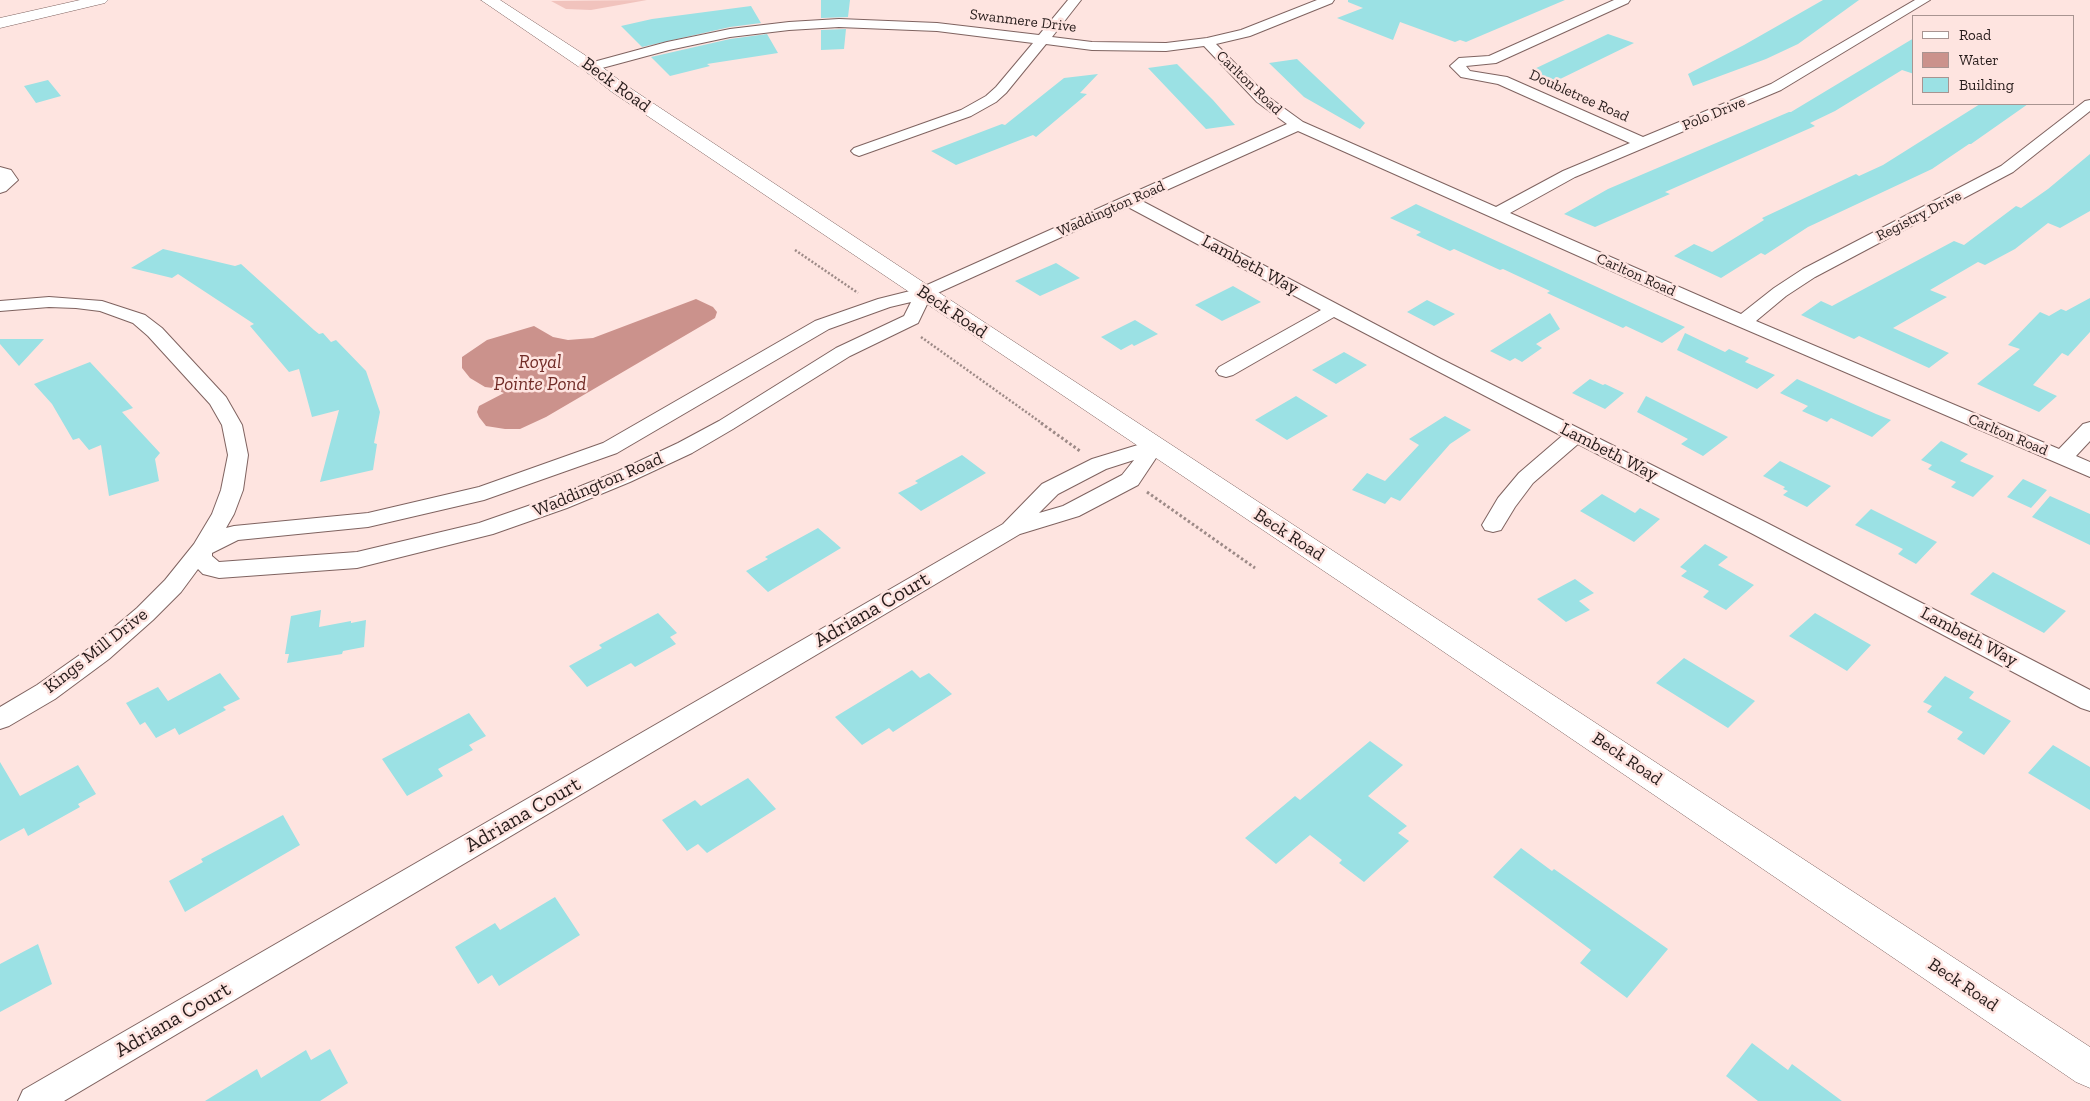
<!DOCTYPE html>
<html>
<head>
<meta charset="utf-8">
<style>
	body { margin:0 }
	#map { position:relative; width:2090px; height:1101px; overflow:hidden; background:#fee4e0; font-family:"Zilla Slab",serif }
	canvas { display:block }
	.legend { position:absolute; left:1912px; top:15px; width:162px; height:90px; box-sizing:border-box; background:#fee4e0; border:1px solid #a89491; margin:0; padding:6px 9px; list-style:none; font-size:15px; color:#271c1b }
	.legend li { display:flex; align-items:center; gap:10px; height:25px }
	.legend b { width:25px; border:1px solid #a89491 }
</style>
</head>
<body>
<div id="map">
<canvas width="2090" height="1101"></canvas>
<ul class="legend">
<li><b style="height:6px;background:#fff"></b>Road</li>
<li><b style="height:14px;background:#cb928c"></b>Water</li>
<li><b style="height:14px;background:#9be1e4"></b>Building</li>
</ul>
</div>
<script>
const context = document.querySelector('canvas').getContext('2d');
context.lineJoin = 'round';
function paint(path, color) {
  context.fillStyle = color;
  context.fill(path, 'evenodd');
}
function toPath(rows) {
  const path = new Path2D();
  for (const r of rows) {
    path.moveTo(r[0], r[1]);
    for (let i = 2; i < r.length; i += 2) path.lineTo(r[i], r[i + 1]);
  }
  return path;
}
function trace(path, color, width, dash) {
  context.strokeStyle = color;
  context.lineWidth = width;
  context.lineCap = dash ? 'butt' : 'round';
  context.setLineDash(dash || []);
  context.stroke(path);
}
function drawText(font, color, halo, rows, align = 'center') {
  context.font = font + ' "Zilla Slab",serif';
  context.lineWidth = 5;
  context.setLineDash([]);
  context.textBaseline = 'middle';
  context.strokeStyle = halo;
  context.fillStyle = color;
  for (const [text, x, y, turn = 0] of rows) {
    context.save();
    context.translate(x, y);
    context.rotate((+turn || 0) * Math.PI / 180);
    context.textAlign = isNaN(turn) ? turn : align;
    if (halo) context.strokeText(text, 0, 0);
    context.fillText(text, 0, 0);
    context.restore();
  }
}
const green = toPath([
	[647,0,591,10,566,9,551,1]
]);
const water = toPath([
	[696,299,713,307,717,312,715,318,546,417,520,429,505,429,486,426,479,417,477,412,479,406,504,393,499,391,501,386,493,388,485,387,470,378,462,368,462,357,487,340,534,326,553,337,568,340,593,338]
]);
const building = toPath([
	[821,0,850,0,848,17,821,18],
	[1348,0,1565,0,1466,42,1460,40,1455,42,1400,22,1393,40,1337,18,1363,8,1348,2],
	[1823,0,1859,0,1798,44,1766,59,1693,86,1688,74,1744,45],
	[751,6,761,23,730,27,642,47,621,26,652,19],
	[846,29,844,49,821,50,821,30],
	[767,34,778,53,707,64,710,66,670,76,651,57,730,39],
	[1608,34,1634,43,1556,81,1530,71],
	[1914,38,1914,74,1902,70,1835,111,1810,123,1815,126,1665,192,1670,194,1595,227,1564,214,1608,189,1789,112,1791,112],
	[1297,59,1365,123,1360,129,1304,97,1269,63],
	[1177,64,1213,100,1235,125,1206,129,1148,68],
	[1098,74,1080,93,1087,94,1036,137,1033,135,956,165,931,151,1002,124,1005,125,1064,78],
	[48,80,61,96,36,103,24,86],
	[1980,104,2028,104,1971,144,1969,144,1932,169,1808,227,1765,255,1761,253,1721,278,1674,256,1694,244,1712,252,1764,220,1762,218,1856,174,1859,176,1883,165],
	[2090,154,2090,211,2060,228,2048,223,2015,249,1985,265,1978,262,1930,290,1947,297,1893,328,1949,353,1929,368,1859,336,1854,339,1801,315,1821,301,1832,306,1954,241,1964,245,2016,206,2021,208,2048,189],
	[1416,204,1656,314,1685,327,1662,343,1626,326,1623,328,1547,293,1550,291,1503,269,1500,270,1454,249,1450,251,1416,235,1421,232,1390,218],
	[163,249,235,266,241,264,314,330,319,334,323,333,331,342,336,340,366,371,380,412,374,443,377,444,373,470,320,482,339,410,312,417,299,369,289,372,250,326,254,324,178,274,172,278,131,268],
	[1056,263,1080,278,1040,296,1015,281],
	[1233,286,1261,302,1222,321,1195,305],
	[2090,298,2090,332,2068,356,2062,353,2033,385,2057,396,2039,412,1977,384,2020,349,2008,345,2040,312,2049,316,2061,309,2066,311],
	[1427,300,1455,314,1434,326,1407,312],
	[1550,313,1560,329,1536,344,1542,348,1522,362,1515,358,1510,361,1490,351],
	[1135,320,1158,334,1134,346,1132,344,1121,350,1101,337],
	[1685,333,1725,352,1729,349,1749,358,1745,362,1775,375,1757,389,1677,350],
	[0,339,44,339,19,366,0,344],
	[1344,352,1367,365,1336,384,1312,370],
	[90,362,133,408,122,412,160,453,155,459,159,481,109,496,101,445,89,450,79,438,73,440,52,404,34,384],
	[1590,379,1603,385,1605,384,1624,393,1605,409,1572,393],
	[1797,379,1876,414,1891,420,1872,437,1831,418,1827,422,1802,411,1808,406,1780,393],
	[1296,396,1328,416,1287,440,1255,420],
	[1646,396,1728,437,1703,456,1681,444,1688,439,1637,412],
	[1445,416,1471,430,1450,444,1400,501,1391,497,1385,504,1352,490,1367,473,1385,481,1419,445,1409,439],
	[1941,441,1968,454,1960,461,1994,476,1973,497,1951,487,1956,482,1928,469,1932,465,1921,460],
	[962,455,986,473,921,511,898,493,918,483,915,481],
	[1780,461,1831,486,1807,507,1783,495,1788,491,1783,489,1785,487,1763,476],
	[2023,479,2047,490,2031,508,2007,497],
	[1602,494,1635,513,1640,508,1660,519,1634,542,1580,511],
	[2050,496,2090,514,2090,545,2032,517],
	[1871,509,1937,542,1916,564,1898,554,1903,549,1855,525],
	[818,528,841,548,768,592,746,571,768,559,765,557],
	[1705,544,1728,557,1718,565,1754,585,1726,610,1703,597,1709,591,1681,576,1687,571,1680,567],
	[1993,572,2066,611,2044,633,1970,594],
	[1575,579,1594,593,1579,601,1590,610,1566,622,1537,599],
	[321,610,319,627,351,621,351,623,366,620,364,647,343,651,342,654,287,663,289,654,285,654,291,616],
	[658,613,677,633,670,637,676,644,635,667,631,663,587,687,569,666,602,648,599,645],
	[1815,613,1871,645,1847,671,1789,636],
	[1684,658,1755,701,1728,728,1656,683],
	[912,670,920,678,929,673,952,694,893,732,889,728,862,745,835,717],
	[220,673,240,699,223,707,226,710,179,735,175,728,156,738,145,722,140,725,126,703,158,687,168,701],
	[1945,676,1974,692,1969,698,2011,721,1984,755,1957,739,1963,732,1927,712,1932,706,1923,702],
	[469,713,486,736,469,745,473,750,438,769,443,776,407,796,382,759],
	[1370,741,1403,765,1368,796,1407,826,1398,833,1409,841,1364,882,1339,863,1342,860,1310,835,1276,864,1245,838,1295,796,1300,800],
	[2053,745,2090,767,2090,810,2028,773],
	[0,762,20,796,78,765,96,794,78,804,80,807,28,836,24,828,0,841],
	[748,778,776,809,707,853,698,844,687,851,662,820,695,800,701,806],
	[283,815,300,845,185,912,169,881,203,862,201,859],
	[1521,848,1552,871,1554,869,1668,949,1627,998,1580,963,1591,950,1493,877],
	[555,897,580,935,499,986,492,975,478,984,455,947,495,923,500,930],
	[38,944,52,984,0,1012,0,964],
	[1752,1043,1788,1070,1792,1064,1842,1101,1758,1101,1726,1076],
	[330,1049,348,1083,320,1101,205,1101,257,1069,261,1078,306,1050,311,1060]
]);
const pathFar1 = toPath([
	[795,250,858,293],
	[921,337,1043,424]
]);
const path = toPath([
	[1041,423,1080,451],
	[1147,492,1255,568]
]);
const minor = toPath([
	[1068,0,1081,0,1052,37,1092,42,1166,43,1207,38,1241,30,1317,0,1334,0,1332,3,1250,36,1216,44,1267,96,1303,122,1496,207,1563,171,1630,143,1498,84,1461,77,1450,66,1459,58,1489,56,1614,0,1630,0,1628,3,1496,63,1466,66,1470,71,1507,77,1643,137,1771,84,1915,0,1930,0,1781,90,1575,177,1510,213,1741,314,1774,288,1803,269,2001,166,2085,101,2090,100,2090,111,2013,172,1815,277,1786,296,1756,321,2059,449,2083,424,2090,422,2090,441,2076,456,2090,462,2090,477,1684,303,1298,131,1142,201,1441,359,1767,523,2090,690,2090,711,2081,708,1751,533,1578,444,1533,483,1515,507,1501,530,1493,532,1485,530,1482,525,1498,498,1519,473,1562,436,1334,317,1233,375,1226,377,1219,375,1216,371,1219,367,1321,310,1128,207,931,296,918,323,850,356,733,429,692,453,630,482,567,508,493,534,357,568,219,578,203,574,198,569,181,592,153,620,109,659,55,699,9,726,0,729,0,707,37,685,91,647,137,608,165,580,194,544,212,514,221,490,228,455,222,425,210,404,148,336,133,323,100,311,76,308,49,307,0,311,0,301,49,297,102,301,145,315,162,328,226,397,242,425,248,455,243,490,234,514,226,528,234,526,368,513,479,487,603,443,815,321,878,299,918,289,1287,124,1257,102,1204,46,1166,51,1092,50,1046,44,1006,93,996,102,971,116,859,156,854,154,851,151,854,148,961,110,986,96,996,87,1033,43,937,31,839,27,789,30,730,37,669,50,591,71,586,70,584,67,586,64,667,42,730,29,789,22,839,19,937,23,1039,35,1068,0],
	[911,302,904,316,836,348,719,421,678,443,616,472,551,498,479,523,357,552,219,562,212,556,212,553,238,540,368,527,484,500,617,453,829,329,890,307,911,302],
	[0,167,11,170,18,180,6,191,0,193,0,167],
	[1154,440,1161,441,1164,446,1138,485,1079,516,1020,534,64,1101,18,1101,23,1090,1003,524,1042,484,1092,459,1154,440],
	[1134,460,1122,475,1063,506,1039,513,1058,494,1106,469,1134,460]
]);
const tertiary = toPath([
	[80,0,108,0,105,3,0,28,0,18,80,0]
]);
const secondary = toPath([
	[481,0,500,0,597,63,624,84,932,288,2090,1047,2090,1088,2076,1082,1422,637,612,92,585,71,481,0]
]);
const farStreetnames = [
	["Swanmere Drive",1023,21,7],
	["Carlton Road",1249,83,44],
	["Doubletree Road",1579,96,24],
	["Polo Drive",1714,114,-22],
	["Waddington Road",1111,209,-24],
	["Registry Drive",1919,216,-27],
	["Carlton Road",1636,275,24],
	["Carlton Road",2008,435,23]
];
const streetNames = [
	["Beck Road",616,85,36],
	["Lambeth Way",1250,265,28],
	["Beck Road",952,312,34],
	["Lambeth Way",1609,452,27],
	["Waddington Road",598,485,-23],
	["Beck Road",1289,535,33],
	["Lambeth Way",1969,637,28],
	["Kings Mill Drive",96,651,-38],
	["Beck Road",1627,759,34],
	["Beck Road",1963,985,34]
];
const waterNames = [
	["Royal",540,363],
	["Pointe Pond",540,385]
];
const nearStreetnames = [
	["Adriana Court",872,610,-30],
	["Adriana Court",523,815,-30],
	["Adriana Court",173,1020,-30]
];
paint(green, '#f1c3bd');
paint(water, '#cb928c');
paint(building, '#9be1e4');
trace(minor, '#7f6360', 2);
trace(tertiary, '#7f6360', 1);
trace(secondary, '#7f6360', 1);
trace(pathFar1, '#9d8a87', 2.5, [2, 2]);
trace(path, '#9d8a87', 3, [2.5, 2.5]);
paint(minor, '#fff');
paint(tertiary, '#fff');
paint(secondary, '#fff');
drawText('15px', '#271c1b', '#fee4e0', farStreetnames);
drawText('18px', '#271c1b', '#fee4e0', streetNames);
drawText('italic 19px', '#712c27', '#fee4e0', waterNames);
drawText('21px', '#271c1b', '#fee4e0', nearStreetnames);
</script>
</body>
</html>
